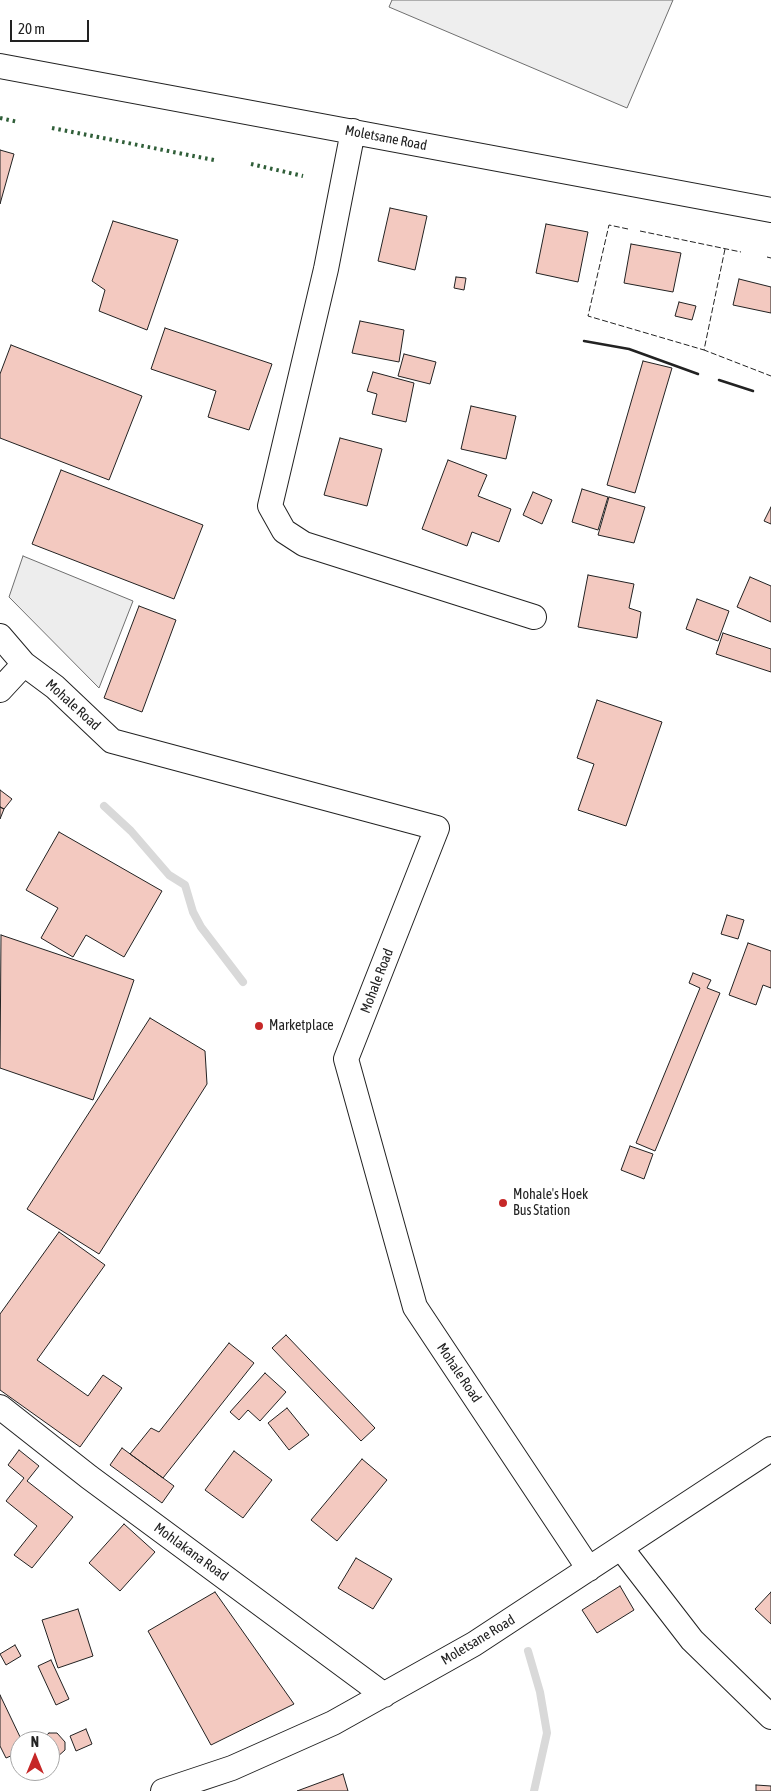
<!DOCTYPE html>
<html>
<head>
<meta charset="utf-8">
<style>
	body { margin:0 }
	#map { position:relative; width:771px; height:1791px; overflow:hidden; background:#fff; font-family:"Asap Condensed",sans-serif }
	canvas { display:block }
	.north { position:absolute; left:10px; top:1731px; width:50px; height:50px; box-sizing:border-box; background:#fff; border:1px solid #a7a7a7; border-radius:50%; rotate:0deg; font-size:14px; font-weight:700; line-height:20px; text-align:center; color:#222 }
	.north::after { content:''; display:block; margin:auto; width:18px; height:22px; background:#c62828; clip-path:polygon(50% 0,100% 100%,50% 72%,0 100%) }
	.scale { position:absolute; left:10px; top:20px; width:79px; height:22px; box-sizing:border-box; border:2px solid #222; border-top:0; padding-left:6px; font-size:15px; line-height:18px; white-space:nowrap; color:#222; -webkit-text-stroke:4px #fff; paint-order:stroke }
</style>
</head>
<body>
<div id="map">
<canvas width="771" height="1791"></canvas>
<div class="north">N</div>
<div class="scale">20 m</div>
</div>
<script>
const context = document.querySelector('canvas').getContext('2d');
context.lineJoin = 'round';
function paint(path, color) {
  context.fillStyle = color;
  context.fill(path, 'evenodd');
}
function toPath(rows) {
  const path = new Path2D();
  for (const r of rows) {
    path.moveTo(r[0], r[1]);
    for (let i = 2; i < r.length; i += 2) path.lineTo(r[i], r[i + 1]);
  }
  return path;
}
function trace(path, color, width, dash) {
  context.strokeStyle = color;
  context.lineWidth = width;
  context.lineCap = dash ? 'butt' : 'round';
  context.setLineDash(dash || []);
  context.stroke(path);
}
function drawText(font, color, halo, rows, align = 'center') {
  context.font = font + ' "Asap Condensed",sans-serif';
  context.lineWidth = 4;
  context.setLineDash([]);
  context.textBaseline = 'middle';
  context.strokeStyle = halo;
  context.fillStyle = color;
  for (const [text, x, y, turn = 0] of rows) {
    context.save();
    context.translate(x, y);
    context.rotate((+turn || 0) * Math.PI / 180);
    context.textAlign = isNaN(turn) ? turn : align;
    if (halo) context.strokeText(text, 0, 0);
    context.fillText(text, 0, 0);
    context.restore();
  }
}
const green = toPath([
	[392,0,673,0,627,108,389,7,392,0]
]);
const parking = toPath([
	[23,556,133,601,99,688,9,597,23,556]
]);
const stream = toPath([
	[104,806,131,831,169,875,185,885,193,912,201,927,243,982],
	[528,1651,540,1692,547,1733,534,1791]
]);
const building = toPath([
	[0,150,14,154,0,204,0,150],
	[390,208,427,216,415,270,378,261,390,208],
	[113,221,178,240,147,330,99,311,105,290,92,281,113,221],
	[546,224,588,232,578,282,536,273,546,224],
	[631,244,681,253,673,292,624,283,631,244],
	[456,277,466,278,464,290,454,288,456,277],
	[739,279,771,287,771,313,733,305,739,279],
	[679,302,696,306,692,320,675,316,679,302],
	[360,321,404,330,399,362,352,353,360,321],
	[165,328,272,364,249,430,208,417,216,391,151,369,165,328],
	[11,345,142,396,109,480,0,438,0,374,11,345],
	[404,354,436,362,430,384,398,376,404,354],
	[643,361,672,368,635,493,607,485,643,361],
	[373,372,414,383,406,422,372,414,377,394,367,391,373,372],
	[471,406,516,416,506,459,461,449,471,406],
	[340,438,382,449,367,506,324,495,340,438],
	[448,460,487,475,478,496,511,509,499,542,472,532,467,546,422,529,448,460],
	[61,470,203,525,174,599,32,544,61,470],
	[582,489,608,497,598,530,572,522,582,489],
	[533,492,552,500,542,524,523,515,533,492],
	[609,497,645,507,634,543,598,535,609,497],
	[771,507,771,524,764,521,771,507],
	[588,575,634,584,629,608,641,612,637,638,578,627,588,575],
	[750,577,771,586,771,622,737,607,750,577],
	[697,599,729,611,718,641,686,629,697,599],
	[139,606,176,620,142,712,104,698,139,606],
	[723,633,771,649,771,672,716,654,723,633],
	[597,700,662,722,626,826,578,810,594,764,577,758,597,700],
	[0,790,12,799,4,809,0,807,0,790],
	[0,807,4,809,0,819,0,807],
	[59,832,162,891,124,957,86,935,73,957,41,938,58,908,26,890,59,832],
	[727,915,744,920,738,939,721,934,727,915],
	[1,935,134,980,93,1100,0,1068,1,935],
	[748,943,771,951,771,988,763,985,756,1005,729,995,748,943],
	[693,973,711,980,707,988,720,993,655,1151,636,1143,700,988,689,983,693,973],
	[150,1018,205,1051,207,1084,99,1254,27,1209,150,1018],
	[630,1146,653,1154,644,1179,621,1170,630,1146],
	[59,1232,105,1265,37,1360,88,1396,103,1375,122,1388,80,1447,0,1390,0,1314,59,1232],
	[286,1335,375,1428,361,1441,272,1348,286,1335],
	[229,1343,254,1363,163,1478,130,1454,151,1428,159,1432,229,1343],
	[265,1373,286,1392,260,1421,248,1410,239,1420,230,1412,265,1373],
	[287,1408,309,1435,289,1450,268,1423,287,1408],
	[122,1448,174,1486,162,1503,110,1465,122,1448],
	[19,1450,39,1466,27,1481,73,1517,32,1568,14,1555,37,1526,6,1501,24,1478,8,1465,19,1450],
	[234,1451,272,1480,243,1518,205,1490,234,1451],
	[362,1459,387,1480,337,1541,311,1520,362,1459],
	[124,1524,155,1552,120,1591,89,1563,124,1524],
	[356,1558,392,1579,373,1609,338,1588,356,1558],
	[620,1586,634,1610,597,1633,582,1610,620,1586],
	[215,1592,294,1704,211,1745,148,1631,215,1592],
	[771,1592,771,1624,755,1609,771,1592],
	[78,1609,93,1656,58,1668,42,1620,78,1609],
	[15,1645,21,1656,6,1665,0,1654,15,1645],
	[51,1660,69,1699,56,1705,38,1666,51,1660],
	[0,1695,22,1741,20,1741,20,1752,6,1758,0,1746,0,1695],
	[86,1729,92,1744,76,1751,70,1736,86,1729],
	[49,1733,57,1733,65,1742,65,1750,56,1758,50,1759,50,1741,40,1741,49,1733],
	[343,1774,348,1791,297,1791,343,1774],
	[756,1785,771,1786,771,1791,756,1791,756,1785]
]);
const street = toPath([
	[0,66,771,210],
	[353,131,326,269,270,506,284,531,304,544,534,617],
	[0,636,24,664,55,687,112,741,437,828,346,1059,415,1307,589,1569],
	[0,690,24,664],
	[0,1407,89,1477,384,1695],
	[621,1548,692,1640,771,1717],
	[163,1791,232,1768,333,1723,474,1644,771,1449]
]);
const hedge = toPath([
	[0,118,18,122],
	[52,128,214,160],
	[251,164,303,176]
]);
const fence = toPath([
	[628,229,609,225,588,316,704,350],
	[640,231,741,252],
	[725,249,704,350,771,376],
	[767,257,771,258]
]);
const wall = toPath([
	[584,341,629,349,698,374],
	[719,380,753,391]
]);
const markers = [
	[259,1026,5,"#c62828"],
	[503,1203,5,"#c62828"]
];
const streetNames = [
	["Moletsane Road",386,138,11],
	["Mohale Road",73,705,42],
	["Mohale Road",377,981,-69],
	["Mohale Road",459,1373,56],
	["Mohlakana Road",191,1552,36],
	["Moletsane Road",478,1640,-31]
];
const poiNames = [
	["Marketplace",269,1026],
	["Mohale's Hoek",513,1195],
	["Bus Station",513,1211]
];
paint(green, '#eee');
trace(green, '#6f6f6f', 1);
paint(parking, '#ededed');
trace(parking, '#6f6f6f', 1);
trace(stream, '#d9d9d9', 8);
paint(building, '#f3c9c0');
trace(building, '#222', 1);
trace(street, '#222', 26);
trace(street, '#fff', 24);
trace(hedge, '#2f5e38', 4, [2.5, 4]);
trace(fence, '#222', 1, [6, 2.5]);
trace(wall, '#222', 2.5);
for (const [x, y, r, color] of markers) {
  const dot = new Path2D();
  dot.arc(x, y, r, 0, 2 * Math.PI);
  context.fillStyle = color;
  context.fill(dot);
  trace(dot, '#fff', 2);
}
drawText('14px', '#222', '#fff', streetNames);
drawText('14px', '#222', '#fff', poiNames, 'left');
</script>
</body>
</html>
